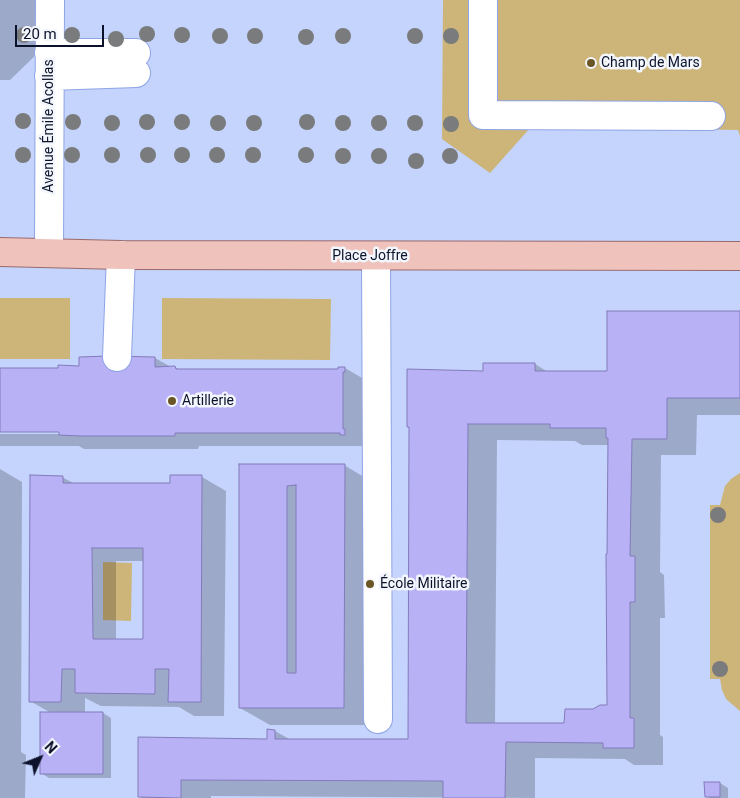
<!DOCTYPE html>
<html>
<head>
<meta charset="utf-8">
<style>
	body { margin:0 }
	#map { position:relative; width:740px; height:798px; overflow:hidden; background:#c5d4fc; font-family:Roboto,sans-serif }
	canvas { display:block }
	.north { position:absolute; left:15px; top:733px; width:50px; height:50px; -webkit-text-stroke:4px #f3f6fc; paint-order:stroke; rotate:46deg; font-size:14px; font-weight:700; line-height:20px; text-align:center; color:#0b122a }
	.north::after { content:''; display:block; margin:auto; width:18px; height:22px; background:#0b122a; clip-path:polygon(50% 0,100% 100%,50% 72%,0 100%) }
	.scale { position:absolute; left:15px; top:25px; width:89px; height:22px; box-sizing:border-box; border:2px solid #0b122a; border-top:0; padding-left:6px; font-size:15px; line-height:18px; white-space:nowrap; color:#0b122a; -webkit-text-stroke:4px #f3f6fc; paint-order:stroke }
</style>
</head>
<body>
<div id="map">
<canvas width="740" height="798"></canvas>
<div class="north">N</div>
<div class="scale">20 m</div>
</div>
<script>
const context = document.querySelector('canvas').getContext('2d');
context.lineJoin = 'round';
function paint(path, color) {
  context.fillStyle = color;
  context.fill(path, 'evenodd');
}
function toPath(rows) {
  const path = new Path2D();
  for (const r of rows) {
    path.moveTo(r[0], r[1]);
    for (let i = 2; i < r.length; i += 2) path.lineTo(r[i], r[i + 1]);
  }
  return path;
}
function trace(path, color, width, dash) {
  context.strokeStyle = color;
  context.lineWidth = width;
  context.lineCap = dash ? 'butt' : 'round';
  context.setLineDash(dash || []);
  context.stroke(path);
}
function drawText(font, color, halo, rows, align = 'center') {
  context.font = font + ' Roboto,sans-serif';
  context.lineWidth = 5;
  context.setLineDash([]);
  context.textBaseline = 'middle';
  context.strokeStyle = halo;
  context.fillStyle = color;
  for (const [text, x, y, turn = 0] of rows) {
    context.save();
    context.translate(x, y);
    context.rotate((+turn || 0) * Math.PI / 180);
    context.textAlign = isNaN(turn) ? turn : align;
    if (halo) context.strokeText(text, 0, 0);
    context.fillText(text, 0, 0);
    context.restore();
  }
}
const green = toPath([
	[443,0,740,0,740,136,738,130,531,127,490,173,442,139],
	[0,298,70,298,70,359,0,359],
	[162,298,331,299,330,360,162,359],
	[740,473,740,711,726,699,722,690,720,679,710,679,710,505,720,505,725,486,731,479],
	[103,562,132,563,131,621,103,620]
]);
const shadow = toPath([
	[0,0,41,0,41,50,10,80,0,80],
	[740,312,740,415,697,415,696,455,661,455,660,572,664,575,665,618,660,618,660,735,663,737,663,765,634,765,625,759,535,758,535,798,211,796,211,798,142,798,139,796,268,740,275,731,291,740,409,740,411,427,484,372,535,364,548,372,608,372],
	[497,440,575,441,582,445,609,445,608,706,593,710,565,725,495,724],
	[155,358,171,367,175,367,180,370,340,370,345,368,369,382,365,448,361,446,199,446,198,449,84,449,79,446,0,446,0,434,65,434,65,431,0,431,0,369,81,368],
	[241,465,344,465,374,483,374,725,270,725,240,708],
	[0,469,22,482,21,752,26,755,25,798,0,798],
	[62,477,75,484,171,485,202,477,226,491,224,716,194,716,179,707,101,706,85,698,85,713,103,713,111,718,111,778,49,778,41,773,51,713,30,701],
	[116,561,144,561,145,640,116,640],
	[720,783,728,788,728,798,709,798,706,796]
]);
const building = toPath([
	[607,311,740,311,740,398,667,398,667,439,632,439,630,556,635,556,635,602,630,602,630,718,634,718,634,748,603,748,603,743,506,742,505,798,443,798,443,781,181,780,181,798,138,797,138,737,267,739,267,729,275,730,275,739,408,739,409,427,407,427,407,369,483,371,483,363,535,363,535,371,607,371,607,311],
	[468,424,550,424,550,428,606,428,606,438,608,438,607,554,606,554,607,705,600,705,593,709,565,709,564,723,466,723,468,424],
	[108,356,155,357,155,367,175,366,176,369,338,369,338,367,345,367,345,372,343,372,343,429,345,429,345,435,340,435,340,433,175,433,175,436,80,436,59,435,59,432,0,432,0,368,58,368,58,365,79,366,79,357,108,356],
	[239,464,345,464,344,708,239,708,239,464],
	[296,485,296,673,287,673,287,486,296,485],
	[30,475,63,476,63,483,170,483,170,475,202,475,201,702,168,702,169,669,155,669,155,694,75,693,75,669,62,669,61,702,29,702,30,475],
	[92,548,143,548,143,639,93,639,92,548],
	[40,712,103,712,103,774,40,774,40,712],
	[704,782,720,782,720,797,705,797,704,782]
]);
const minor = toPath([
	[483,0,483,115,711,116],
	[49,53,136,53],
	[49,76,136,73],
	[49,253,50,0],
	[376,256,378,719],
	[117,357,121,255]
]);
const major = toPath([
	[0,252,121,255,740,256]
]);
const trees = [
	[147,34],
	[24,35],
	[72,35],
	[182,35],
	[220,36],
	[255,36],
	[343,36],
	[415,36],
	[451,36],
	[306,37],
	[116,39],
	[23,121],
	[73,122],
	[147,122],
	[182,122],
	[307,122],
	[112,123],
	[218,123],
	[254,123],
	[343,123],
	[379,123],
	[415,123],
	[451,124],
	[23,155],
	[72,155],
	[112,155],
	[148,155],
	[182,155],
	[217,155],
	[253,155],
	[306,155],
	[343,156],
	[379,156],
	[450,156],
	[416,161],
	[718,515],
	[720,669]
];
const markers = [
	[591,63,5,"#695624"],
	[172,401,5,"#695624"],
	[370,584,5,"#695624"]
];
const poiNames = [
	["Champ de Mars",601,63],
	["Artillerie",182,401],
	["École Militaire",380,584]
];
const streetNames = [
	["Avenue Émile Acollas",49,126,-90],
	["Place Joffre",370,256]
];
paint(green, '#cdb579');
paint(shadow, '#0003');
paint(building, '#b8b1f6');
trace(building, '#827aba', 1);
trace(minor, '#8ea4e4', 30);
trace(major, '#996a6c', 30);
trace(minor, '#fff', 28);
trace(major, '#efc2bc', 28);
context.fillStyle = '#7a7b7c';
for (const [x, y] of trees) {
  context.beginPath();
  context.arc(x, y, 8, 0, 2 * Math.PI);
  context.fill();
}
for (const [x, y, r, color] of markers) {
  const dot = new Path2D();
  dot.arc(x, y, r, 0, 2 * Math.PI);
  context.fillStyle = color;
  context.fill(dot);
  trace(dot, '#f3f6fc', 2);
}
drawText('14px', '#0b122a', '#f3f6fc', poiNames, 'left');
drawText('14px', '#0b122a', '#f3f6fc', streetNames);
</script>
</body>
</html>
